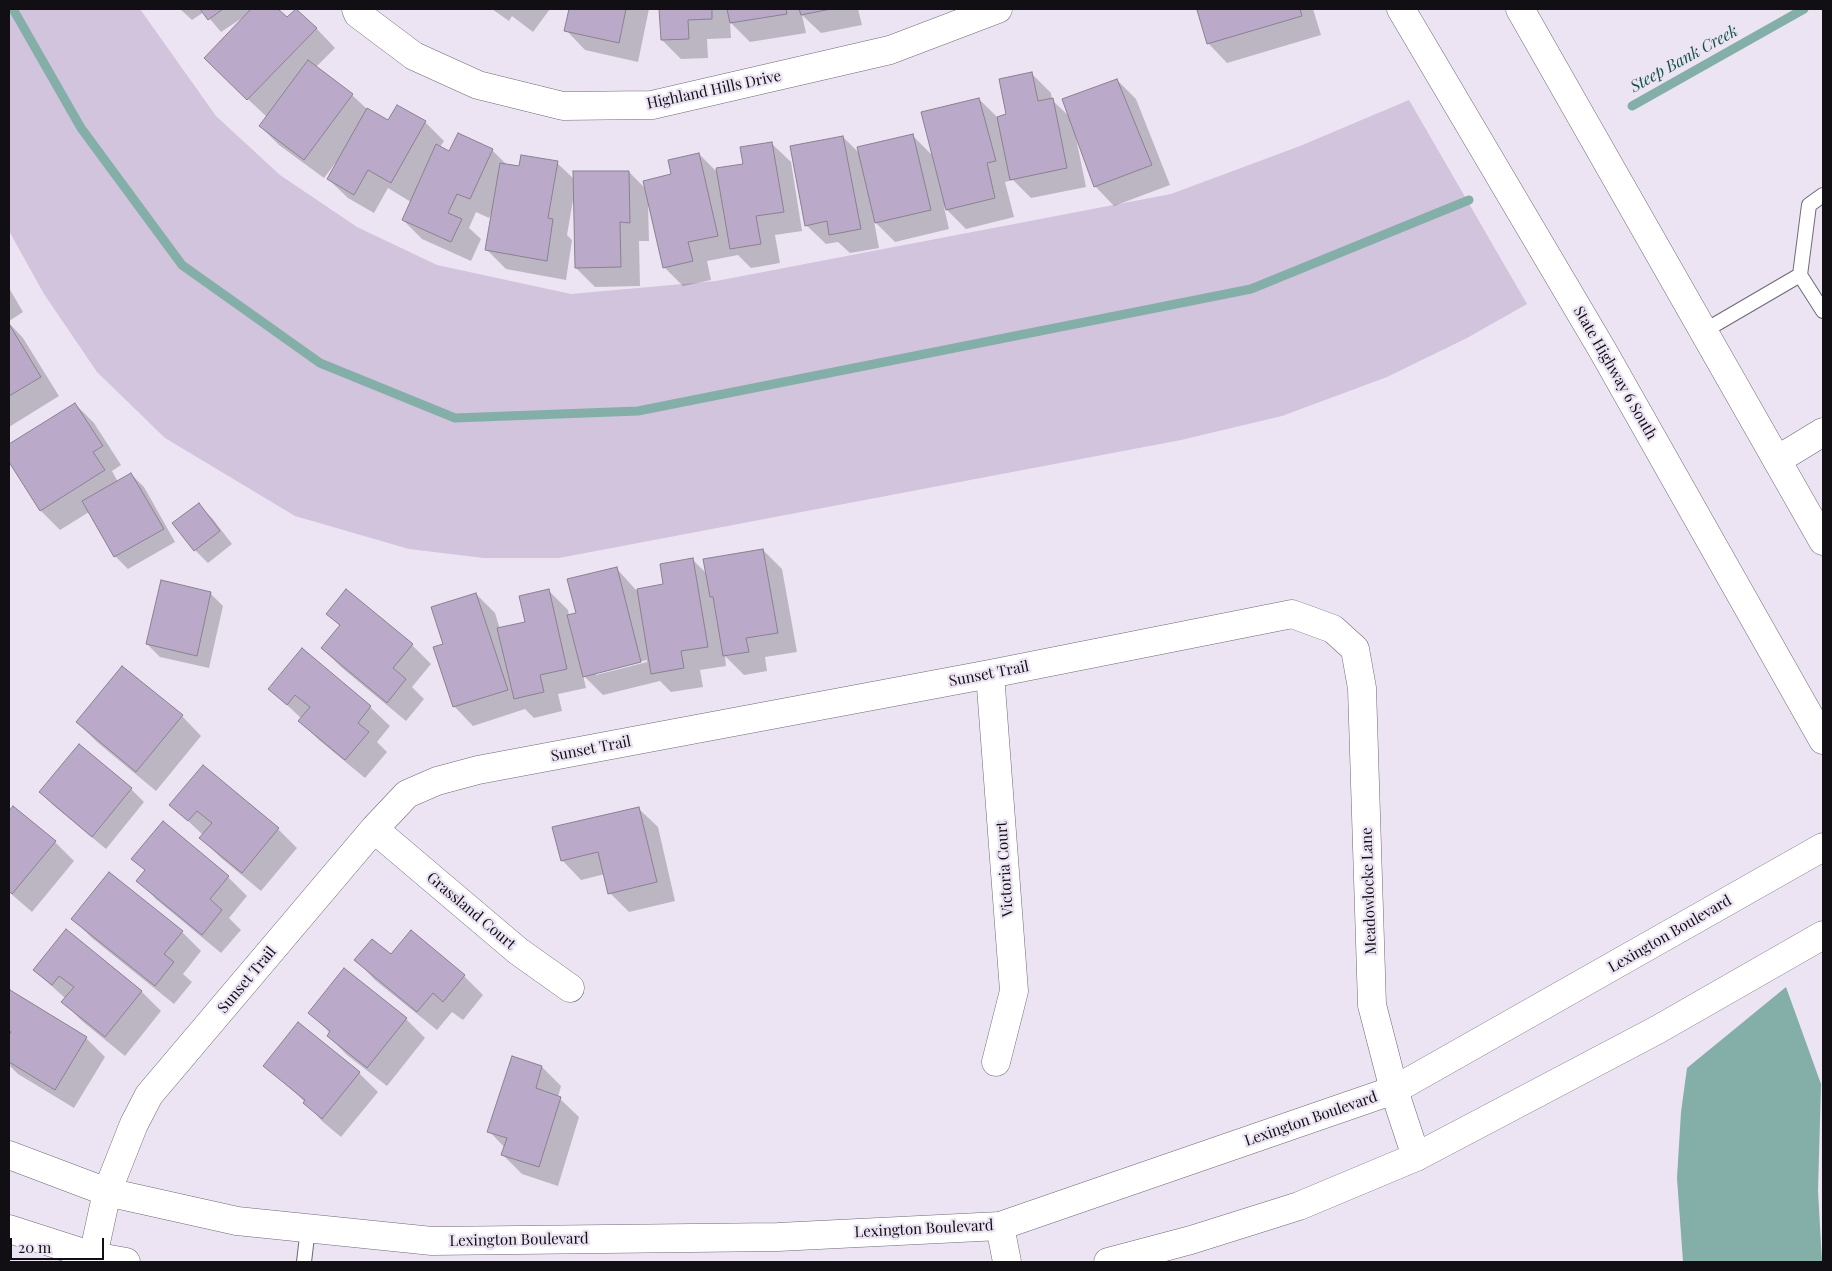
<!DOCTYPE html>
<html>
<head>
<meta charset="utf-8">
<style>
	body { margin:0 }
	#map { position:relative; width:1832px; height:1271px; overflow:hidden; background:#ece4f3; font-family:"Playfair Display",serif }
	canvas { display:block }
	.frame { position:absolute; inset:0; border:10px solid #110f14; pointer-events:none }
	.scale { position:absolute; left:10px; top:1238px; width:94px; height:22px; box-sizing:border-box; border:2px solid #110f14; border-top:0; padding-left:6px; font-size:15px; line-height:18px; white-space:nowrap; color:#110f14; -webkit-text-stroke:4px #ece4f3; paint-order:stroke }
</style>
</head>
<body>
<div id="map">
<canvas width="1832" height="1271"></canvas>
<div class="frame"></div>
<div class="scale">20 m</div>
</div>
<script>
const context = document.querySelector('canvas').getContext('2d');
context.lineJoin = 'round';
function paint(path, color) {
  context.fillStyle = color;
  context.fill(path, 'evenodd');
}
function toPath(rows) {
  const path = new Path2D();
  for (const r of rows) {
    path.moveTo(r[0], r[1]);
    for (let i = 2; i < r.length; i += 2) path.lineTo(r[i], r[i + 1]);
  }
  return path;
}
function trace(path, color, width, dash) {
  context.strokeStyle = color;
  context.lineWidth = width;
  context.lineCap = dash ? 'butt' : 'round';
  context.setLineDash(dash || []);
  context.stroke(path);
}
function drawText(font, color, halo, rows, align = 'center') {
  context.font = font + ' "Playfair Display",serif';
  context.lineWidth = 4.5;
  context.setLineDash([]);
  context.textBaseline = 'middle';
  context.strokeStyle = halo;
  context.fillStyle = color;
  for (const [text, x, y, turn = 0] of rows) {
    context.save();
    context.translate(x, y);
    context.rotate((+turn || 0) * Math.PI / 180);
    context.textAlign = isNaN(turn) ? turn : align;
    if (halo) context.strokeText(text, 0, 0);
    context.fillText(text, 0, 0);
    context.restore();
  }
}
const green = toPath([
	[9,9,140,9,216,116,280,175,357,227,437,265,571,294,716,281,1171,194,1300,146,1409,100,1527,304,1467,338,1387,377,1282,416,1181,440,559,558,484,558,409,549,295,516,165,438,97,372,44,294,9,231]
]);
const water = toPath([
	[1786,987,1821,1084,1818,1191,1822,1262,1683,1262,1677,1178,1681,1112,1687,1068]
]);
const shadow = toPath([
	[180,9,276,9,287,19,316,28,335,48,316,67,352,95,367,109,389,122,425,122,444,141,440,147,450,152,492,150,508,166,520,168,557,163,574,179,629,172,646,189,673,175,699,154,718,173,744,165,771,143,791,162,802,231,775,235,780,263,751,268,738,255,707,261,711,280,683,286,664,267,648,204,649,241,639,241,640,286,595,287,576,268,575,201,573,200,567,235,572,240,566,280,506,269,487,250,493,210,489,218,476,212,469,228,481,239,471,261,422,239,403,220,411,202,388,188,374,213,348,198,328,179,338,162,337,161,324,178,279,145,260,126,267,117,224,77,245,16,221,32,204,12,192,20],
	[492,9,550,9,533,32,512,16,509,21],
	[577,9,649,9,638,62,585,50,566,30],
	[660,9,858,9,862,25,821,33,802,15,806,33,750,42,730,22,731,38,707,39,708,58,681,59,662,40],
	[1206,9,1313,9,1321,35,1227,63,1208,43,1198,11],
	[1032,74,1051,93,1052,100,1071,118,1117,80,1136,99,1170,185,1114,206,1095,186,1075,133,1086,187,1031,198,1013,180,1005,182,1014,217,966,229,944,207,949,229,895,242,874,221,879,248,850,253,838,242,826,244,806,225,843,137,860,154,912,135,933,156,979,99,998,118,1007,115],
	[9,288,23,312,9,321],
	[9,323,23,338,59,396,9,427],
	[75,404,94,423,121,465,112,471,118,482,131,474,144,487,175,542,128,569,115,556,89,512,60,530,41,511,9,460,9,446],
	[199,505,212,518,232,544,208,563,195,550],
	[763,550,782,569,797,652,765,657,767,671,744,675,725,656,726,666,700,670,703,687,671,692,660,681,603,695,583,675,586,688,558,694,562,711,534,718,525,709,473,726,454,706,444,645,476,594,495,613,500,629,526,623,548,590,568,610,569,616,577,614,617,569,636,590,665,585,693,560,707,574],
	[647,660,647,662,596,675,596,672],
	[210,593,223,606,209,668,160,657,147,644],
	[328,614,412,645,431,664,412,687,424,699,406,721,341,667,322,648,340,626],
	[302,650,370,707,390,726,377,742,387,752,365,778,319,740,300,721,302,719,270,689],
	[123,667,182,716,201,736,156,791,97,742,77,722],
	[79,746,131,789,144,802,106,849,53,805,41,792],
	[203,767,278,829,297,848,261,891,220,857,201,838,203,835,171,805],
	[13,808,55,842,74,861,32,912,9,892,9,813],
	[638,808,658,827,675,901,629,912,610,893,605,874,581,880,562,860],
	[163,823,228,877,247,896,229,918,241,930,221,953,157,900,138,880,146,871,133,859],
	[109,874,182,932,201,951,183,974,192,982,174,1004,92,938,73,919],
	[66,931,142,992,161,1011,125,1056,82,1021,63,1002,66,999,34,970],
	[391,956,464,976,483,995,463,1020,452,1012,437,1030,375,980,356,960],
	[11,992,86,1038,105,1057,74,1108,18,1074,9,1065,9,995],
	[310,1013,406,1019,425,1038,387,1086,347,1055,328,1036,330,1033],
	[265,1065,359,1073,378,1092,341,1137,323,1122,305,1102],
	[542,1067,561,1086,558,1097,579,1117,558,1186,522,1174,503,1155,505,1148,489,1131]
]);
const stream = toPath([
	[13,9,81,128,182,265,320,363,455,418,638,411,1251,289,1469,200],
	[1632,106,1804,9]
]);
const building = toPath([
	[200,9,223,9,208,20,200,9],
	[251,9,278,9,287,17,296,9,317,28,247,100,204,58,251,9],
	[569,9,626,9,619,43,564,31,569,9],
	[659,9,712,9,712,19,688,20,689,39,661,40,659,9],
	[727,9,786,9,787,14,730,23,727,9],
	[799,9,831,9,801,15,799,9],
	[1201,9,1300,9,1302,16,1207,44,1197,10,1201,9],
	[308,60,353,94,304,160,259,126,308,60],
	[1032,72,1038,101,1053,98,1067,168,1010,180,997,117,1006,114,999,79,1032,72],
	[1117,79,1152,165,1094,187,1062,99,1117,79],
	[979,98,996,161,987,163,995,198,946,210,921,112,979,98],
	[397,105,426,121,391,183,368,170,354,195,327,179,367,108,388,120,397,105],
	[458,133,493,149,470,199,457,194,448,213,462,219,451,242,402,220,436,144,449,151,458,133],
	[913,134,931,210,875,223,857,147,913,134],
	[843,136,861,229,829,235,827,221,805,226,790,146,843,136],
	[772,142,784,212,756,216,761,244,730,249,716,168,743,164,740,147,772,142],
	[699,153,718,236,688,242,693,261,663,268,643,181,671,174,668,160,699,153],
	[521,155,558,161,548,218,553,219,547,261,485,250,500,163,519,166,521,155],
	[573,171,629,171,630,223,620,222,621,267,575,268,573,171],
	[9,324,41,377,9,396,9,324],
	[75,403,103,446,93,452,105,470,40,511,9,462,9,444,75,403],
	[131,473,164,529,114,557,82,501,131,473],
	[199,503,220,531,194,551,172,523,199,503],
	[763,549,778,633,746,638,749,652,723,656,713,597,710,597,703,559,763,549],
	[693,558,708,647,681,651,684,668,651,674,637,589,663,584,660,564,693,558],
	[617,567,641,662,583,677,567,615,576,613,567,579,617,567],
	[161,580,211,592,197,656,146,644,161,580],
	[346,589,413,644,393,668,406,679,387,703,321,648,340,625,326,614,346,589],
	[549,589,567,669,540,675,544,692,514,699,497,628,525,622,519,596,549,589],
	[476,593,508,690,453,707,433,647,443,644,431,607,476,593],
	[302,648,371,706,358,723,369,732,345,760,298,721,310,707,295,695,287,705,268,689,302,648],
	[122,666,183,715,136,772,76,722,122,666],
	[79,744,132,788,92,837,39,792,79,744],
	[203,765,279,828,242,873,199,838,212,823,197,811,188,821,169,805,203,765],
	[13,806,56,841,12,894,9,891,9,811,13,806],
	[639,807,657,882,608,894,598,852,561,861,552,827,639,807],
	[163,821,229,876,210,899,222,910,202,935,136,881,145,870,131,859,163,821],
	[109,872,183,931,164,954,174,962,155,986,71,919,109,872],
	[66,929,142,991,105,1037,61,1002,74,987,59,976,52,985,33,970,66,929],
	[411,930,465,975,443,1002,433,993,417,1012,354,960,372,939,391,954,411,930],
	[344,968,407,1018,367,1068,327,1036,330,1031,308,1013,344,968],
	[10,990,87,1037,55,1090,9,1062,9,1035,11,1032,9,1031,9,993,10,990],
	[298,1022,360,1072,322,1119,303,1103,305,1100,263,1066,298,1022],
	[512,1056,542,1066,536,1088,561,1097,539,1167,501,1155,507,1138,487,1132,512,1056]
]);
const service = toPath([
	[1800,275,1809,205,1823,195],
	[1704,331,1800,275,1823,311],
	[304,1262,308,1228]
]);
const minor = toPath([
	[356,9,358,14,414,56,478,85,563,106,652,105,890,50,998,9],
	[1777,460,1823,432],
	[990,674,1014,991,996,1062],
	[374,829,518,951,570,988],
	[1000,1226,1007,1262],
	[93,1256,107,1192,134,1124,149,1095,374,829,407,794,437,781,478,770,990,674,1292,614,1333,629,1355,649,1362,688,1372,1005,1394,1090,1416,1157]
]);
const secondary = toPath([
	[9,1155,107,1192,237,1221,432,1241,778,1237,1000,1226,1394,1090,1823,847],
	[9,1229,93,1256,126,1262],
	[1108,1262,1191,1240,1299,1206,1416,1157,1657,1030,1823,935]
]);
const primary = toPath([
	[1401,9,1603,351,1823,740],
	[1520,9,1823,541]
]);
const streetNames = [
	["Highland Hills Drive",714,90,-12],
	["State Highway 6 South",1615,373,60],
	["Sunset Trail",989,674,-11],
	["Sunset Trail",591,749,-11],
	["Victoria Court",1005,869,-94],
	["Meadowlocke Lane",1369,891,-92],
	["Grassland Court",471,911,40],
	["Lexington Boulevard",1670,934,-30],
	["Sunset Trail",247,980,-50],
	["Lexington Boulevard",1311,1119,-19],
	["Lexington Boulevard",924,1229,-3],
	["Lexington Boulevard",519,1240,-1]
];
const waterNames = [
	["Steep Bank Creek",1684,59,-29]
];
paint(green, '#d1c4dc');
paint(water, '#83afa8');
paint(shadow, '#0003');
trace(stream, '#83afa8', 9);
paint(building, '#baa9c8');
trace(building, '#88818f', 1);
trace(service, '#6f6875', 16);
trace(minor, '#6f6875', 29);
trace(secondary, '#6f6875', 29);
trace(primary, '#6f6875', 29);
trace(service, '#fff', 14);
trace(minor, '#fff', 28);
trace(secondary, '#fff', 28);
trace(primary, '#fff', 28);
drawText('15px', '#110f14', '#ece4f3', streetNames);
drawText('italic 16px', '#13514a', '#ece4f3', waterNames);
</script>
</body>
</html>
